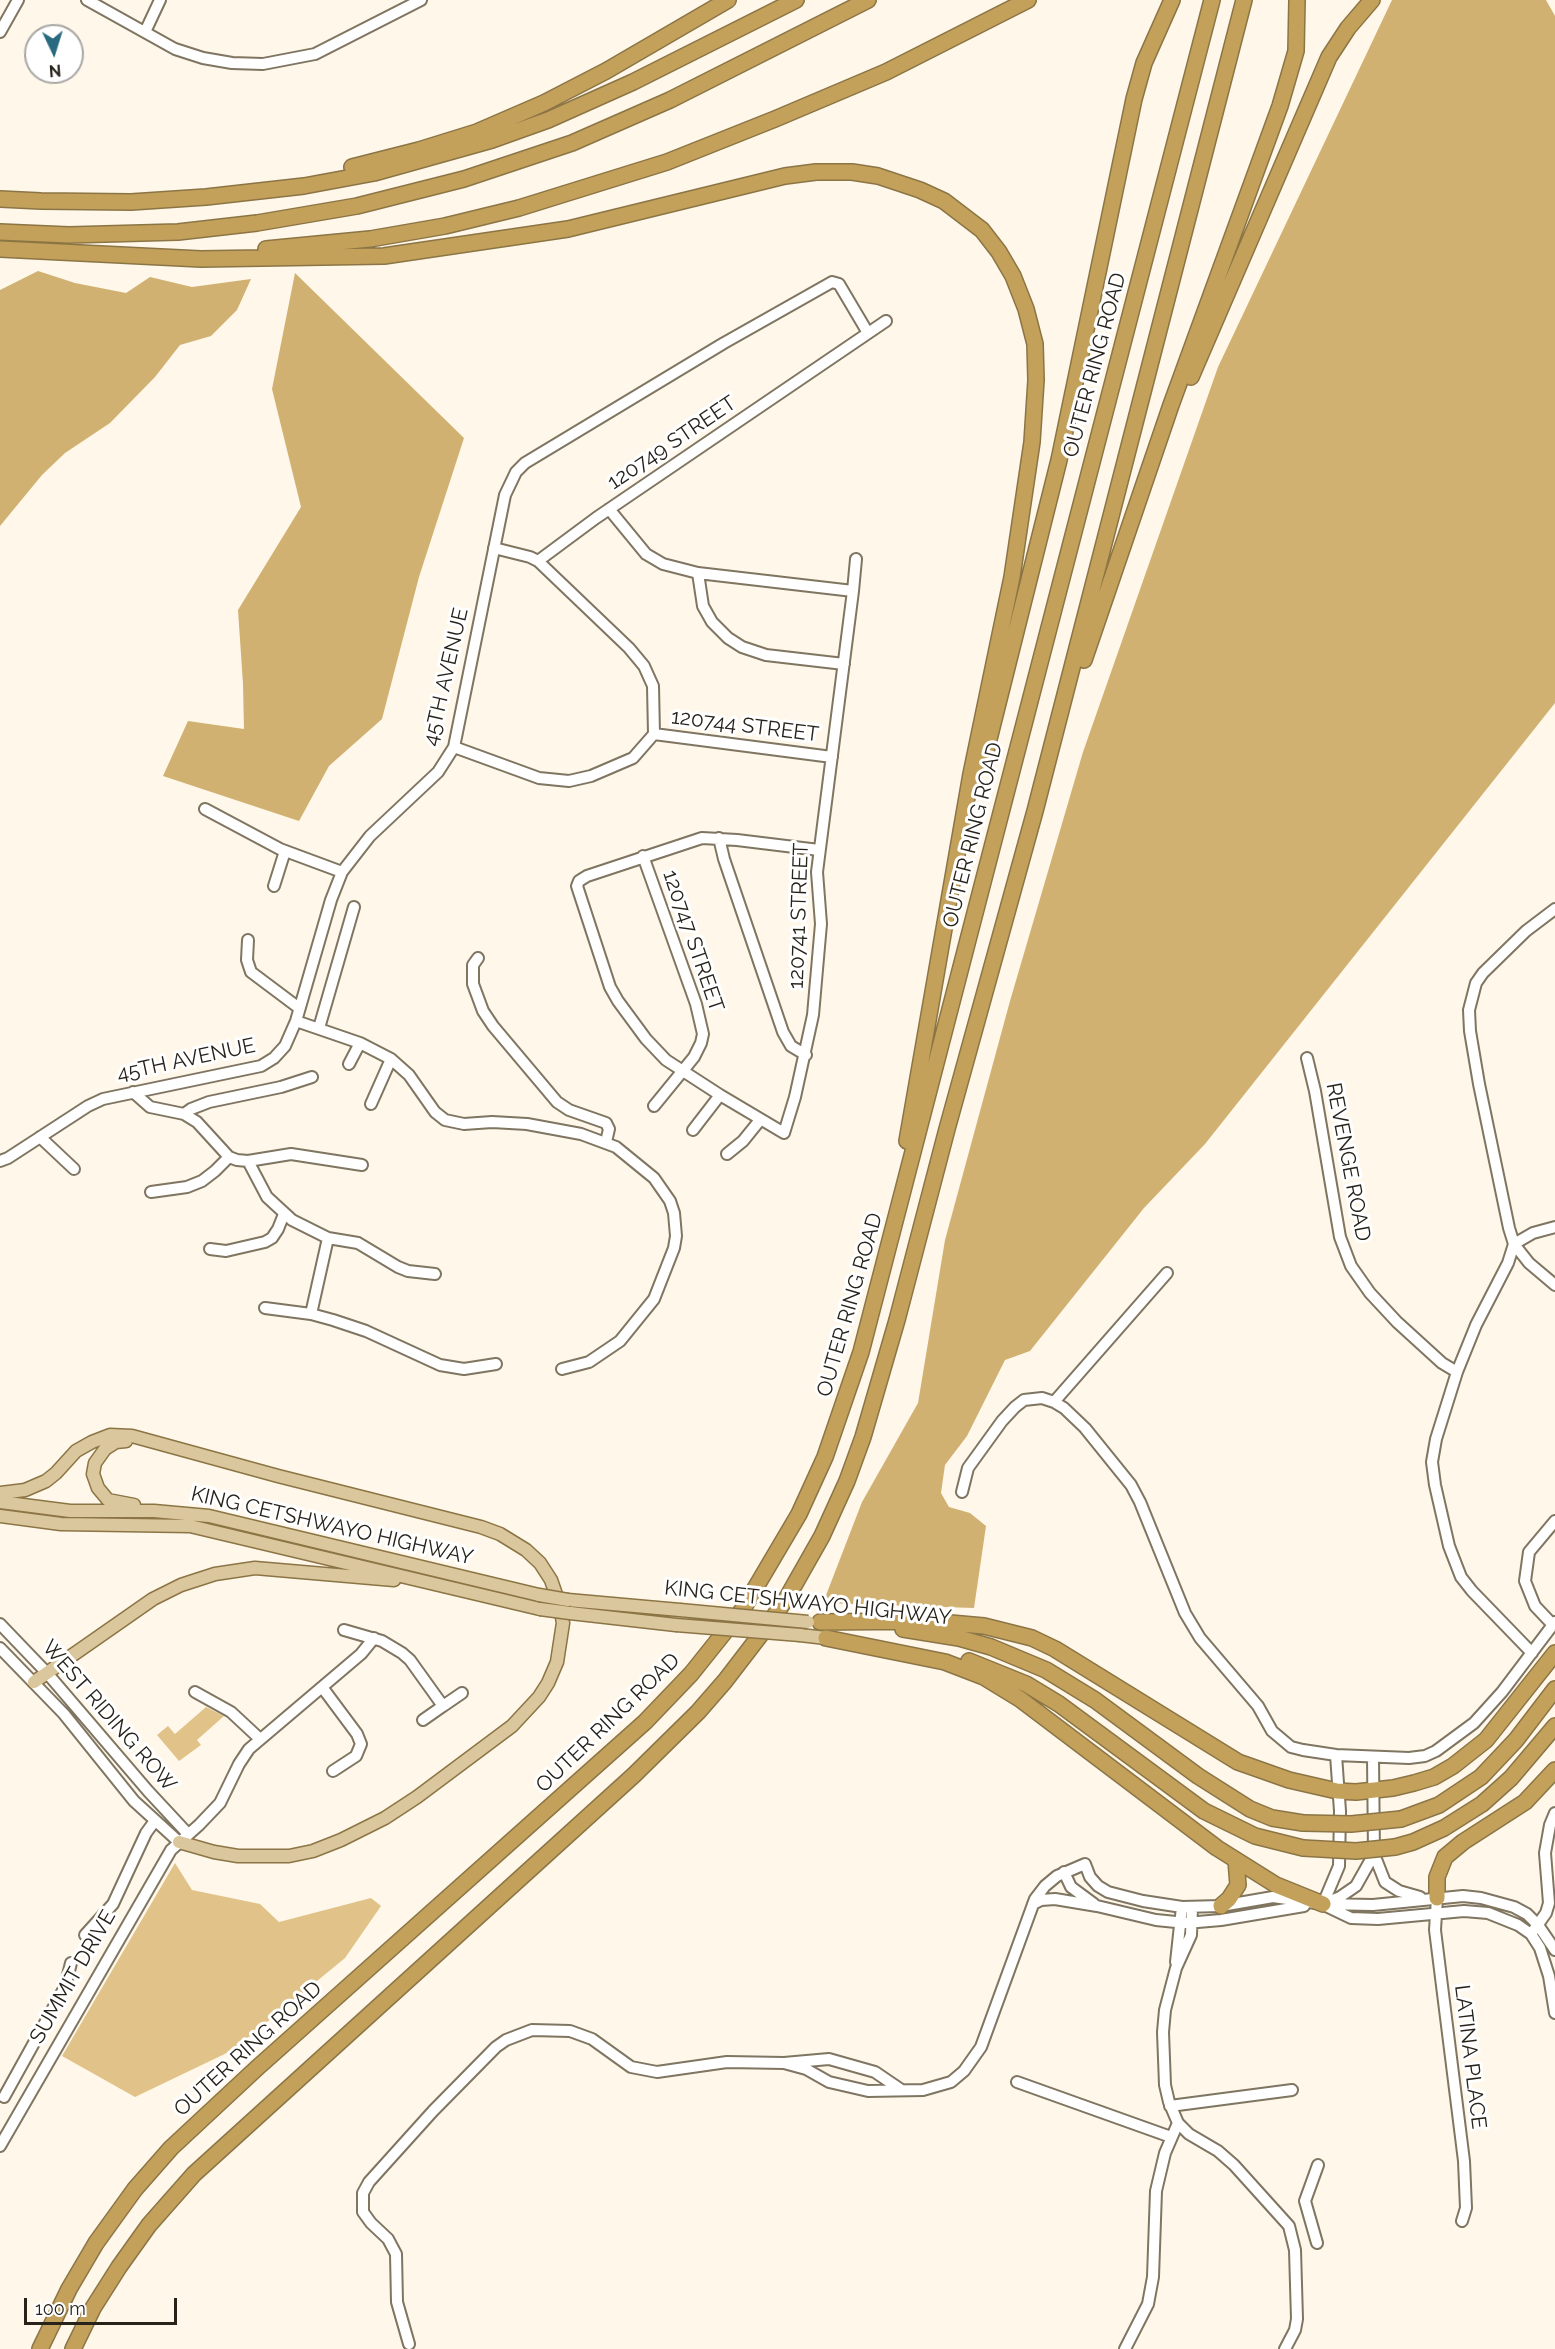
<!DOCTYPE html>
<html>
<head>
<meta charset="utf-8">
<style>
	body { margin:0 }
	#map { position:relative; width:1555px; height:2349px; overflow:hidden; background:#fef7ea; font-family:Raleway,sans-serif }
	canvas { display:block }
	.north { position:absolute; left:24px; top:24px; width:60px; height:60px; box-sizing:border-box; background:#fff; border:2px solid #a9a7a4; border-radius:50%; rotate:176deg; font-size:16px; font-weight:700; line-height:24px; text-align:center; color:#27231b }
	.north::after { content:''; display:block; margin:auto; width:21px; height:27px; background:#2a6a7f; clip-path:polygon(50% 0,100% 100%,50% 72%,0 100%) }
	.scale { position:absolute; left:24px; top:2298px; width:153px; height:27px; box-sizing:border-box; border:3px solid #27231b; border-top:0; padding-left:8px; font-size:18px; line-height:21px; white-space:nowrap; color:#27231b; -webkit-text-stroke:4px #fff; paint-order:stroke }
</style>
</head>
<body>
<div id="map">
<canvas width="1555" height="2349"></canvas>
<div class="north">N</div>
<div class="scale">100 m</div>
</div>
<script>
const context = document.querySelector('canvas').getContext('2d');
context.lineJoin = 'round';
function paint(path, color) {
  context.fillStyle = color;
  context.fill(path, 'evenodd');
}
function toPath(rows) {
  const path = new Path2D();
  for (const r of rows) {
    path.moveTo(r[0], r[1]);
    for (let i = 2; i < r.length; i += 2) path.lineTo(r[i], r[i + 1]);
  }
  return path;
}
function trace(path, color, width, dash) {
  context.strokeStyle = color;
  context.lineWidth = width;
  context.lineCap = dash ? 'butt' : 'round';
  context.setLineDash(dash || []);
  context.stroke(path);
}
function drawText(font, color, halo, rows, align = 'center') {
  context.font = font + ' Raleway,sans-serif';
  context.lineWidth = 6;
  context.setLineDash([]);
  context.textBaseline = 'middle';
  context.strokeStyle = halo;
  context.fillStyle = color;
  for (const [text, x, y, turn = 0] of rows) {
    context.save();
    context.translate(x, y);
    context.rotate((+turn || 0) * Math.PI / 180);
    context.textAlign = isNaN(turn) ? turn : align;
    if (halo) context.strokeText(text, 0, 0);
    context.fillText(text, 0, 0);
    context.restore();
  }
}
const green = toPath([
	[206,1707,224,1716,197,1740,201,1745,179,1761,157,1735,168,1726,175,1734],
	[175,1863,192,1890,260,1904,279,1922,371,1898,381,1906,345,1958,233,2050,135,2097,62,2056]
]);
const forest = toPath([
	[1392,0,1546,0,1555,16,1555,703,1205,1144,1144,1208,1030,1351,1005,1360,967,1436,945,1465,941,1493,949,1507,970,1513,986,1526,974,1608,823,1603,862,1502,918,1403,945,1240,1010,1001,1083,752,1218,367],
	[38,271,75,283,126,293,150,277,192,287,251,279,237,310,211,336,180,345,155,377,110,423,65,453,42,475,0,526,0,290],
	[295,273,464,438,419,577,382,719,329,766,299,821,163,776,188,721,244,729,243,684,238,610,301,507,272,389]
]);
const minor = toPath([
	[87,0,175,49,203,58,232,63,263,64,315,54,421,0],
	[0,32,18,0],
	[145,32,160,0],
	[609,509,646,554,663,564,698,573,853,591],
	[494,548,530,557,538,561,596,518,886,321],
	[698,573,703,606,712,622,728,638,742,647,766,655,844,664],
	[654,734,832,757],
	[454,747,539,778,569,781,591,776,633,758,654,734,653,686,644,666,629,648,538,561],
	[205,809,280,849,342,872],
	[719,838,724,859,783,1032,791,1046,806,1055],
	[819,850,737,840,702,838,587,876,579,881,577,886,610,987,618,1001,646,1039,666,1060,720,1095,784,1133,795,1097,813,1015,821,924,817,872,853,591,856,559],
	[643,856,696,1004,703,1034,701,1043,694,1057,654,1106],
	[274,886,285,851],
	[1555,909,1526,931,1483,973,1476,983,1469,1010,1470,1031,1479,1084,1509,1228,1514,1244,1529,1263,1555,1285],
	[248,940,247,960,251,972,299,1008],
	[478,958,473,965,473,984,483,1011,493,1026,557,1102,569,1110,606,1123,609,1129,606,1142],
	[296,1021,360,1043,391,1059,409,1075,435,1112,445,1120,464,1124,492,1122,527,1124,581,1134,616,1147,654,1178,670,1201,674,1213,676,1236,674,1248,654,1299,620,1341,589,1362,562,1369],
	[319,1028,354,907],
	[1307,1058,1315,1091,1340,1237,1351,1266,1370,1293,1397,1322,1442,1363,1457,1372],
	[349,1064,360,1043],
	[133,1092,150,1107,184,1114,197,1122,229,1157,237,1160,248,1161,291,1154,362,1165],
	[371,1104,391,1059],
	[184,1114,191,1109,209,1102,281,1087,312,1077],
	[693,1130,720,1095],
	[40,1137,74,1169],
	[727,1154,743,1141,760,1120],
	[0,1161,8,1158,88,1106,103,1099,261,1066,274,1058,285,1046,296,1021,331,900,342,872,370,836,438,772,454,747,505,495,516,472,525,463,724,343,832,282,839,284,868,333],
	[248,1161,267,1197,292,1220,328,1238,358,1243,398,1267,408,1271,435,1274],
	[151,1192,187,1187,202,1181,215,1171,229,1157],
	[210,1249,226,1251,265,1242,272,1238,278,1229,284,1214],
	[265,1308,311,1314,333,1320,366,1331,440,1365,464,1369,496,1364],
	[311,1314,328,1238],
	[1054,1402,1167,1273],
	[962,1492,968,1468,1002,1421,1015,1407,1024,1400,1042,1398,1054,1402,1064,1408,1085,1428,1131,1485,1140,1502,1185,1613,1200,1638,1258,1706,1272,1731,1291,1747,1303,1750,1336,1755,1409,1758,1425,1756,1436,1751,1474,1723,1502,1692,1555,1622],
	[0,1624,47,1673,148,1791,188,1834],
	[1553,1625,1535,1606,1525,1581,1529,1552,1555,1521],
	[344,1630,382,1641,402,1653,410,1660,443,1706,462,1693],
	[0,1648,64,1714,134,1801,179,1842],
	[1532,1653,1472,1591,1461,1577,1449,1546,1435,1485,1432,1462,1436,1439,1457,1372,1476,1325,1508,1263,1514,1244,1533,1233,1555,1227],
	[322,1687,357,1734,361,1744,356,1756,333,1771],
	[195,1692,231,1712,260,1739],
	[423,1720,443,1706],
	[1373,1757,1374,1854,1385,1882,1399,1891,1420,1897],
	[1064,1872,1071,1887,1094,1904],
	[1437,1898,1435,1930,1464,2161,1466,2208,1462,2221],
	[1328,1902,1340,1897,1356,1886,1374,1854],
	[1033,1904,1041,1900,1055,1899,1097,1906,1156,1920,1186,1923,1221,1920,1304,1906],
	[1323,1904,1339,1866,1340,1811,1336,1755],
	[1326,1906,1351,1918,1378,1919,1464,1911,1488,1913,1518,1925,1531,1934,1540,1948,1549,1976,1555,2013],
	[1534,1930,1546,1913,1549,1903,1545,1853,1550,1825,1555,1813],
	[85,1935,113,1904,146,1833,154,1822],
	[1176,1962,1182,1907],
	[784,2063,806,2069,829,2082,868,2091,923,2090,951,2082,964,2071,981,2047,1035,1899,1045,1886,1057,1876,1085,1864,1090,1877,1098,1886,1108,1892,1143,1901,1182,1907,1221,1906,1273,1897,1323,1904,1373,1905,1463,1896,1481,1898,1514,1907,1527,1914,1538,1925,1555,1950],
	[1017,2082,1171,2137],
	[4,2097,65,1987,71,1963],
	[1170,2106,1292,2090],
	[1178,2123,1189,2134,1218,2151,1234,2165,1289,2226,1295,2250,1297,2319,1295,2330,1285,2349],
	[0,2146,171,1850,199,1825,220,1803,239,1764,249,1749,361,1654,374,1638],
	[1317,2243,1305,2201,1318,2165],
	[409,2344,397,2302,396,2254,388,2239,371,2223,363,2212,363,2193,369,2182,433,2111,496,2047,506,2040,532,2030,570,2031,592,2039,631,2067,657,2072,727,2062,784,2063,829,2059,875,2072,900,2089],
	[1125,2349,1148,2304,1153,2277,1156,2191,1165,2153,1178,2123,1169,2102,1165,2085,1163,2032,1165,2010,1176,1968,1191,1935,1192,1907]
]);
const major = toPath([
	[126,1441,116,1442,105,1449,95,1463,93,1474,98,1488,108,1500,134,1505],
	[0,1493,25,1490,46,1481,56,1473,76,1451,92,1442,110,1435,132,1436,278,1476,481,1527,500,1534,526,1550,540,1563,551,1580,560,1606,563,1623,557,1662,548,1683,539,1697,512,1726,417,1797,385,1818,341,1840,313,1851,289,1856,238,1856,214,1852,179,1842],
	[0,1502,70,1511,154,1511,209,1516,539,1595],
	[0,1516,61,1524,190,1526,540,1609],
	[568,1600,680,1610],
	[570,1613,676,1625],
	[800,1635,826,1638],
	[34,1682,153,1599,181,1585,215,1574,255,1568,394,1580]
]);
const highway = toPath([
	[352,167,419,150,477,132,544,103,606,71,728,0],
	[0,199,41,201,131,202,206,197,304,186,374,173,492,140,548,120,633,82,796,0],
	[0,232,69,235,178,232,257,223,357,206,464,179,572,143,670,100,868,0],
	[0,249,201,259,384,256,568,229,785,176,816,172,852,172,878,176,920,190,944,201,982,230,999,252,1013,276,1026,309,1035,344,1036,380,1032,442,1012,577,971,774,907,1141],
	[266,249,370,239,445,226,519,208,667,162,775,119,886,72,1028,0],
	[1191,377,1329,57,1348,28,1372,0],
	[1084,660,1171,405,1280,106,1296,51,1297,0],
	[983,763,1059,460,1134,99,1144,63,1172,0],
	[820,1622,928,1621,984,1626,1032,1638,1055,1649,1238,1762,1289,1780,1337,1791,1356,1792,1393,1788,1414,1783,1434,1777,1453,1766,1486,1740,1555,1653],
	[903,1629,959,1638,991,1647,1046,1670,1095,1700,1198,1776,1250,1809,1272,1818,1303,1823],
	[826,1638,945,1662,984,1677,1020,1699,1217,1848,1276,1885,1323,1904],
	[969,1661,1026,1684,1059,1704,1204,1811,1255,1836,1303,1848],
	[1401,1819,1439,1805,1481,1777,1516,1740,1555,1689],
	[1395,1847,1413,1842,1444,1828,1482,1804,1511,1778,1555,1726],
	[1437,1898,1437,1877,1445,1857,1463,1842,1525,1802,1555,1770],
	[1221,1906,1229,1899,1238,1885,1236,1860],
	[40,2349,69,2289,96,2243,135,2189,171,2148,257,2068,645,1722,691,1674,743,1609,799,1514,825,1457,861,1352,1212,0],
	[73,2349,93,2308,119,2267,149,2225,194,2174,634,1775,698,1712,725,1681,768,1625,788,1596,822,1536,847,1481,863,1437,897,1320,947,1129,1035,811,1244,0]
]);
const majorBridge = toPath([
	[539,1595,568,1600],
	[540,1609,570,1613],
	[680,1610,808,1622],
	[676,1625,800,1635]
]);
const highwayBridge = toPath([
	[1303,1823,1351,1824,1401,1819],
	[1303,1848,1356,1851,1395,1847]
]);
const streetNames = [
	["OUTER RING ROAD",1095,365,-75],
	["120749 STREET",672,443,-34],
	["45TH AVENUE",446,677,-77],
	["120744 STREET",745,726,7],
	["OUTER RING ROAD",973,835,-76],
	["120741 STREET",799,916,-88],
	["120747 STREET",693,941,71],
	["45TH AVENUE",186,1060,-12],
	["REVENGE ROAD",1348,1162,79],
	["OUTER RING ROAD",850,1305,-74],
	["KING CETSHWAYO HIGHWAY",332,1526,13],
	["KING CETSHWAYO HIGHWAY",808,1603,6],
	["WEST RIDING ROW",109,1716,49],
	["OUTER RING ROAD",608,1723,-44],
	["SUMMIT DRIVE",73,1977,-60],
	["OUTER RING ROAD",248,2049,-42],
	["LATINA PLACE",1470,2057,83]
];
paint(green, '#e1c389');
paint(forest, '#d1b171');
trace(minor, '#7f7561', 14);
trace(major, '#8c7545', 15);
trace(highway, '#8c7545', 18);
trace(minor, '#fff', 10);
trace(major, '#dbc79d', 12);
trace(highway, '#c3a15b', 15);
trace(majorBridge, '#8c7545', 15, []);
trace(highwayBridge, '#8c7545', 18, []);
trace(majorBridge, '#dbc79d', 12);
trace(highwayBridge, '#c3a15b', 15);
drawText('21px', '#27231b', '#fff', streetNames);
</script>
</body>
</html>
